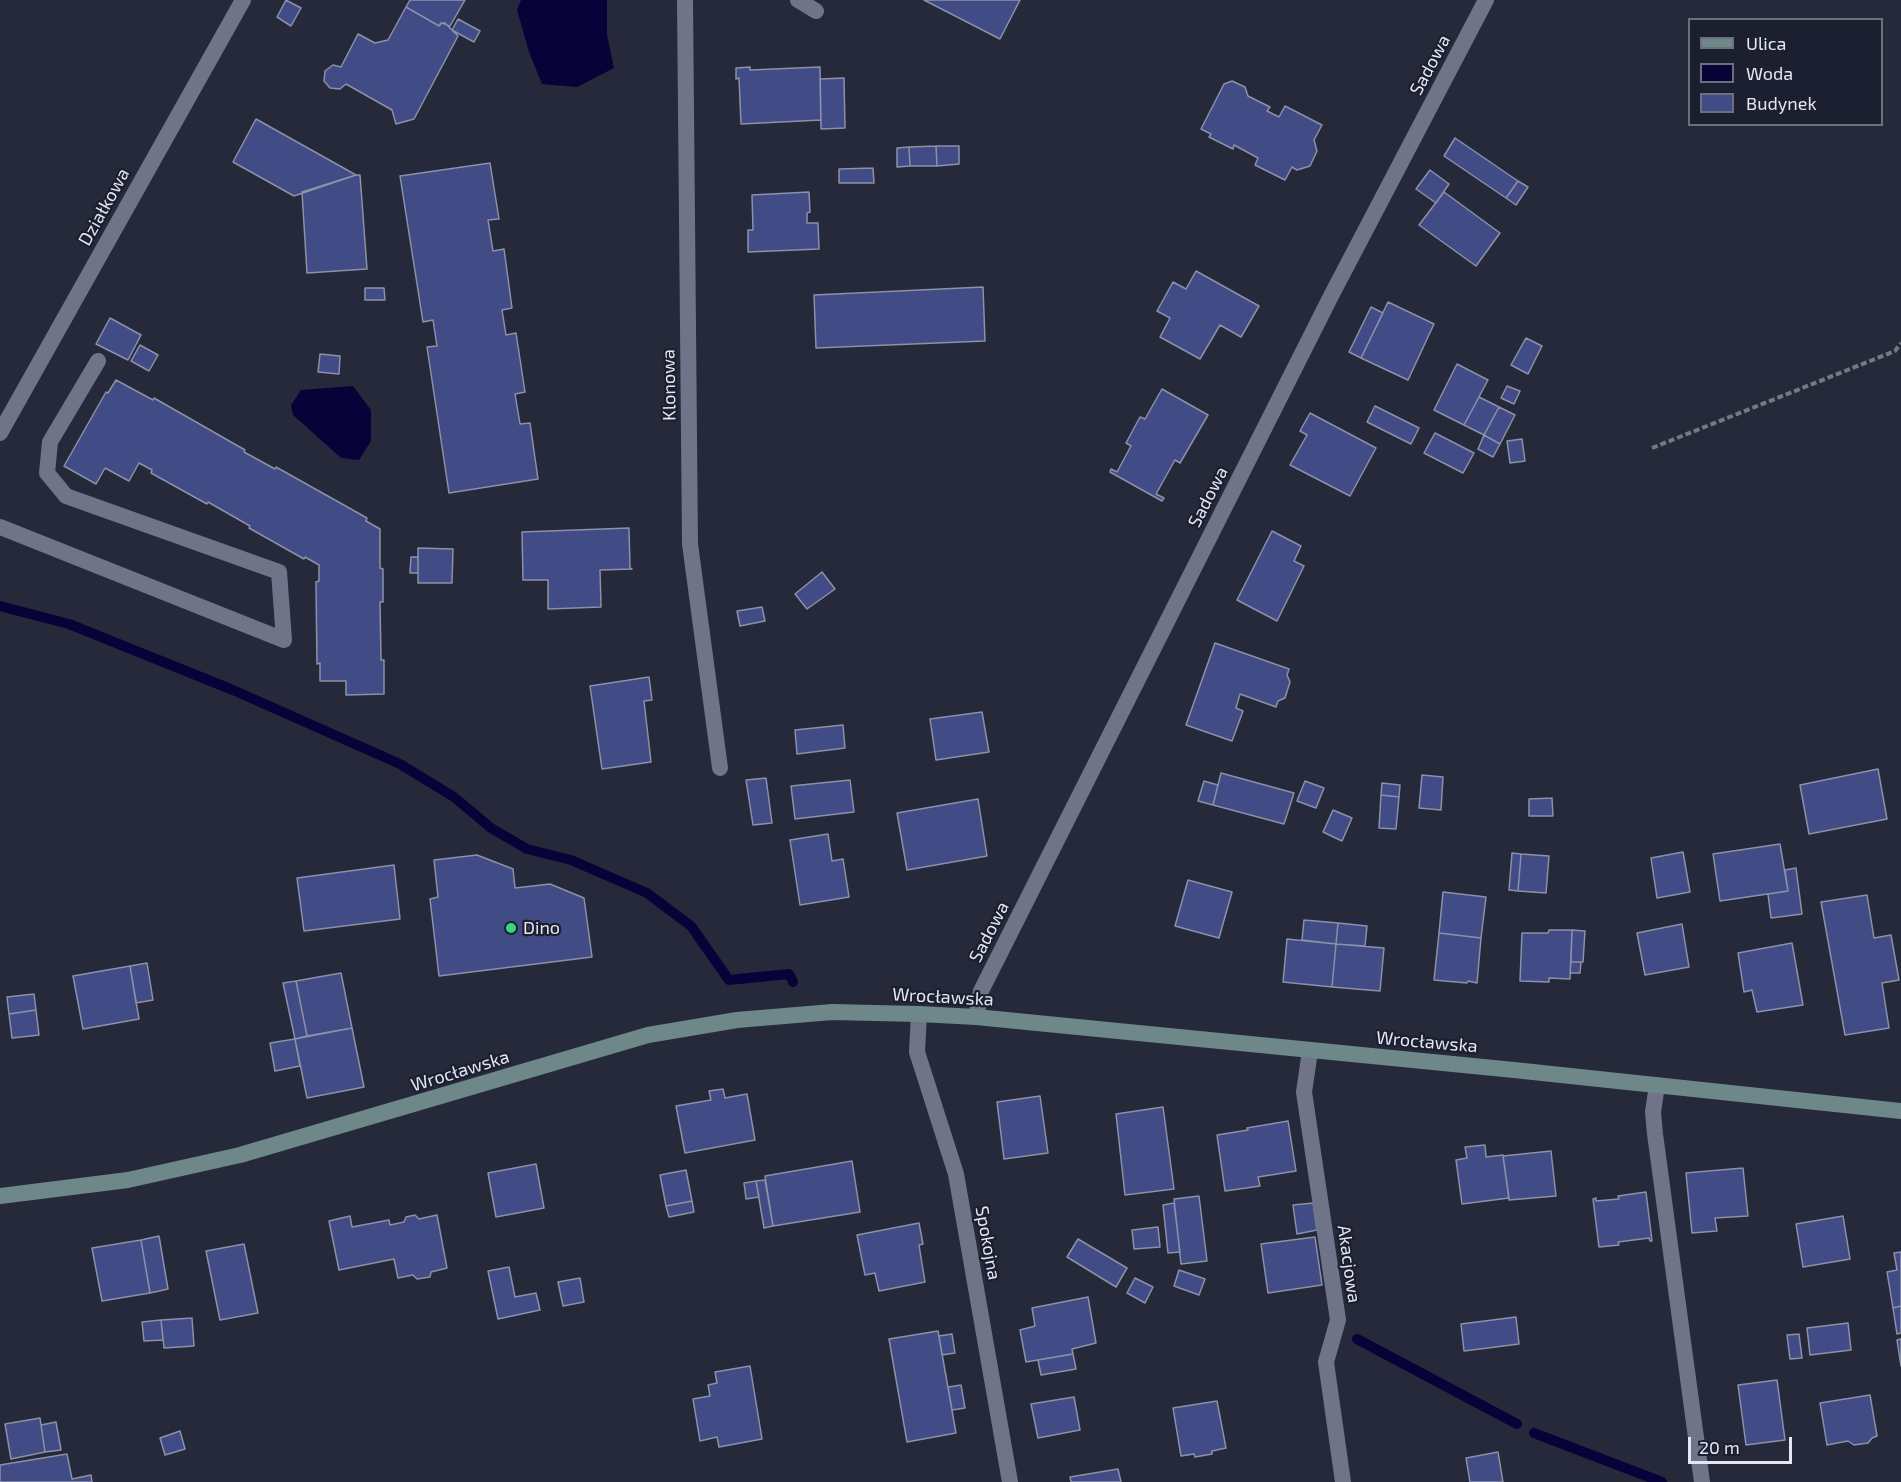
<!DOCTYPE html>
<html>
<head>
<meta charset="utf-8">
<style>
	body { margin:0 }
	#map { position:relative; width:1901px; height:1482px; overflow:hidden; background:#25293a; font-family:"Exo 2",sans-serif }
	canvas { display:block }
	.legend { position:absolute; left:1688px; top:18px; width:195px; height:108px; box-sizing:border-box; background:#1b1f30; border:2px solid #6b6f7e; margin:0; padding:8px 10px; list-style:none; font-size:18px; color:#e4e7f3 }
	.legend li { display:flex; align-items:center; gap:12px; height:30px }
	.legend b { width:30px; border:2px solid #6b6f7e }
	.scale { position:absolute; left:1688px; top:1437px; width:104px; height:27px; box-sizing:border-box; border:3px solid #e4e7f3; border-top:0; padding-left:8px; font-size:18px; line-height:21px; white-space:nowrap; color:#e4e7f3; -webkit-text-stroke:4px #1b1f30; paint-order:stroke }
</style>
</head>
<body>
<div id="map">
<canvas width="1901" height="1482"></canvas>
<ul class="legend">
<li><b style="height:8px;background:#6e8788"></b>Ulica</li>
<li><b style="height:16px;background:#080238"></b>Woda</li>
<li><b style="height:16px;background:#414b86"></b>Budynek</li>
</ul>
<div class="scale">20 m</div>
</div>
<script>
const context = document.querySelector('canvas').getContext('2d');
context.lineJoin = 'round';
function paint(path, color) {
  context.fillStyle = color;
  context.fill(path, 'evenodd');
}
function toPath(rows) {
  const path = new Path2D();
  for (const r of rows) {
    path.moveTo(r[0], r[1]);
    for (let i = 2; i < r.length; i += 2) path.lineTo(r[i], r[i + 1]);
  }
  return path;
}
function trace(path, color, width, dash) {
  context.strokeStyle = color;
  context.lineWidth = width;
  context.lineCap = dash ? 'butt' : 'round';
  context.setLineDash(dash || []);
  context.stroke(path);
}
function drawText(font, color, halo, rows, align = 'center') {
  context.font = font + ' "Exo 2",sans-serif';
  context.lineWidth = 4.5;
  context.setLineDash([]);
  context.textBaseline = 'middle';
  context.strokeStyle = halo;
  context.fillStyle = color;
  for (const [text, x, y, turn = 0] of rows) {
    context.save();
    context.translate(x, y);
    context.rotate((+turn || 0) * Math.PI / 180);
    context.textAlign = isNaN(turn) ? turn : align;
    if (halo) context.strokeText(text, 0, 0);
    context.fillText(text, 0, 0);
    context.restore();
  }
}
const water = toPath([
	[521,0,607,0,607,35,614,68,577,87,542,84,529,52,517,10],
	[353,386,371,410,371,441,359,460,341,458,293,415,291,405,301,390]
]);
const stream = toPath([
	[0,606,69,624,233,690,400,764,454,797,491,828,527,849,571,860,647,893,691,926,729,980,789,974,793,982],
	[1357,1339,1517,1424],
	[1534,1433,1662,1482]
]);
const building = toPath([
	[286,0,301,8,291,26,277,17,286,0],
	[410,0,465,0,450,26,442,23,439,26,406,7,410,0],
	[924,0,1020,0,1000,39,924,0],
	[406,7,439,26,441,23,445,23,458,36,414,119,396,124,392,110,346,84,340,89,330,88,324,81,325,71,333,65,341,67,358,34,375,43,388,40,406,7],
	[458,19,480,31,474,42,452,30,458,19],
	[750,67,750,70,820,67,821,120,741,124,739,78,736,79,736,68,750,67],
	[844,78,845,128,821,129,820,79,844,78],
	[1232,81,1245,87,1248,96,1270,107,1267,111,1279,117,1285,106,1322,125,1314,140,1317,151,1310,166,1297,170,1292,167,1285,180,1255,165,1258,158,1234,145,1233,149,1209,137,1211,134,1201,129,1224,84,1232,81],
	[256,119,356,175,294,196,233,162,256,119],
	[1455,138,1518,181,1506,198,1444,156,1455,138],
	[936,146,937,166,910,166,909,147,936,146],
	[936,146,959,146,959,164,937,166,936,146],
	[909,147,910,166,897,167,897,148,909,147],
	[490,163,499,219,488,220,493,251,504,249,512,308,502,310,506,335,516,333,525,392,515,394,520,424,530,423,538,479,449,493,427,347,437,346,433,320,423,322,400,176,490,163],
	[873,168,874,183,839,183,839,169,873,168],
	[1430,170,1449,184,1436,203,1416,189,1430,170],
	[356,175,360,175,367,269,307,273,302,192,356,175],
	[1518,181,1528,187,1516,205,1506,198,1518,181],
	[809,192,810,212,807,213,807,223,818,223,819,249,748,252,748,230,753,230,752,195,809,192],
	[1444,192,1500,233,1476,266,1419,225,1444,192],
	[1196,271,1259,306,1241,337,1220,325,1200,359,1160,337,1170,318,1157,311,1173,282,1186,289,1196,271],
	[983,287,985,341,816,348,814,295,983,287],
	[365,288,384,288,385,300,365,300,365,288],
	[1388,302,1434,324,1408,380,1361,358,1388,302],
	[1371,307,1383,313,1361,358,1349,352,1371,307],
	[110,318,141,335,128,360,96,344,110,318],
	[1526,338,1542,346,1528,374,1511,365,1526,338],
	[140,345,158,355,149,371,131,361,140,345],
	[320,354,340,356,339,374,318,372,320,354],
	[1457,364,1488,380,1464,425,1434,410,1457,364],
	[116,380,153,400,154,398,245,450,244,452,275,469,276,467,367,518,366,521,380,529,380,568,383,569,383,602,380,602,381,660,384,660,384,694,346,695,346,681,320,681,320,663,317,664,316,582,319,581,319,565,305,557,304,559,249,528,250,526,208,502,207,504,151,473,152,470,139,463,129,481,105,468,96,484,64,466,106,392,108,393,116,380],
	[1507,386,1520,391,1514,404,1501,398,1507,386],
	[1162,389,1208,415,1180,463,1175,460,1156,494,1164,498,1162,501,1110,472,1111,469,1117,472,1131,446,1126,443,1140,417,1145,419,1162,389],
	[1479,397,1499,407,1484,435,1464,425,1479,397],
	[1375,406,1419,428,1411,444,1367,422,1375,406],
	[1499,407,1515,415,1500,444,1484,435,1499,407],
	[1310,413,1376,448,1350,496,1290,465,1307,435,1300,431,1310,413],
	[1435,433,1474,453,1463,473,1424,453,1435,433],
	[1484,435,1500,444,1493,457,1478,449,1484,435],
	[1522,439,1525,461,1510,463,1507,441,1522,439],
	[629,528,630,568,632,569,600,570,601,607,548,609,548,580,523,580,522,532,629,528],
	[1272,531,1301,546,1294,561,1304,566,1277,621,1237,600,1272,531],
	[418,548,453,549,452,583,418,583,418,548],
	[411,557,418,557,418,573,410,573,411,557],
	[822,572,835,589,807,609,795,594,822,572],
	[762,607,765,621,740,626,737,611,762,607],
	[1215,643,1289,669,1287,675,1290,682,1285,698,1278,701,1276,707,1240,694,1236,708,1243,711,1232,741,1186,725,1215,643],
	[649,677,652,700,644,701,651,762,602,769,590,686,649,677],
	[982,712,989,752,936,760,930,719,982,712],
	[843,725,845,748,797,754,795,730,843,725],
	[1878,769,1887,819,1809,834,1800,785,1878,769],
	[1221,773,1294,793,1284,824,1213,805,1221,773],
	[1422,775,1443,777,1441,810,1419,808,1422,775],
	[766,778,772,823,753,825,746,780,766,778],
	[850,780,854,812,795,819,791,786,850,780],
	[1204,781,1218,785,1213,805,1198,801,1204,781],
	[1305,781,1324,788,1316,808,1297,801,1305,781],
	[1382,783,1400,785,1399,797,1381,795,1382,783],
	[1381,795,1399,797,1396,829,1379,828,1381,795],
	[1552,798,1553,816,1529,816,1529,799,1552,798],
	[978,799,987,856,907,870,897,813,978,799],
	[1333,810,1352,818,1342,841,1323,832,1333,810],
	[828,834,832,861,843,859,849,897,800,905,790,840,828,834],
	[1780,844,1788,891,1720,901,1713,854,1780,844],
	[1683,852,1690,892,1657,898,1651,858,1683,852],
	[1512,853,1521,854,1518,891,1509,890,1512,853],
	[1521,854,1549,856,1546,893,1518,891,1521,854],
	[477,855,513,869,515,888,550,884,584,898,592,957,439,976,430,899,438,897,434,860,477,855],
	[394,865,400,919,304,931,297,878,394,865],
	[1796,868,1802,914,1771,918,1768,894,1788,891,1785,870,1796,868],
	[1188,880,1232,892,1219,938,1175,926,1188,880],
	[1443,892,1486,897,1481,938,1439,933,1443,892],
	[1867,895,1874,938,1891,935,1899,980,1882,983,1889,1028,1845,1035,1821,902,1867,895],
	[1304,920,1338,923,1336,944,1302,940,1304,920],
	[1338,923,1367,926,1365,946,1336,944,1338,923],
	[1682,924,1689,967,1645,975,1637,933,1682,924],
	[1549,930,1572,930,1570,979,1549,978,1549,982,1520,981,1522,933,1548,933,1549,930],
	[1572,930,1585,931,1583,962,1571,962,1572,930],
	[1439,933,1481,938,1477,983,1468,981,1467,983,1434,980,1439,933],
	[1287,939,1336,944,1332,987,1283,982,1287,939],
	[1792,943,1803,1005,1757,1012,1752,990,1744,992,1738,953,1792,943],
	[1336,944,1384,948,1380,991,1332,987,1336,944],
	[1571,962,1581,962,1580,973,1570,973,1571,962],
	[147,963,153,1000,136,1003,130,966,147,963],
	[130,966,139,1019,83,1029,73,976,130,966],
	[341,973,352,1028,307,1036,296,981,341,973],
	[296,981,307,1036,295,1039,283,983,296,981],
	[34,994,36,1010,9,1014,7,997,34,994],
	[36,1010,39,1035,12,1038,9,1014,36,1010],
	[352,1028,364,1087,307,1098,295,1039,352,1028],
	[295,1039,300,1066,275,1071,270,1043,295,1039],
	[723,1089,725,1098,747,1094,755,1140,685,1153,676,1106,711,1100,709,1091,723,1089],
	[1040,1096,1048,1153,1004,1159,997,1102,1040,1096],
	[1163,1107,1174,1189,1125,1195,1116,1114,1163,1107],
	[1288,1121,1296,1171,1258,1177,1260,1186,1225,1191,1217,1135,1248,1130,1247,1128,1288,1121],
	[1485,1145,1486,1157,1503,1155,1509,1198,1462,1204,1456,1160,1467,1158,1465,1147,1485,1145],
	[1551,1151,1556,1196,1509,1200,1503,1156,1551,1151],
	[852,1161,860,1212,773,1226,765,1176,852,1161],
	[536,1164,544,1208,496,1217,488,1173,536,1164],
	[1743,1168,1748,1216,1715,1218,1717,1231,1692,1233,1686,1173,1743,1168],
	[686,1170,692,1201,666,1206,660,1175,686,1170],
	[765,1180,773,1226,764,1228,756,1181,765,1180],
	[756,1181,759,1197,746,1199,744,1183,756,1181],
	[1646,1192,1652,1241,1650,1241,1649,1238,1618,1242,1619,1245,1599,1247,1593,1199,1596,1198,1596,1201,1619,1199,1618,1196,1646,1192],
	[1199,1196,1207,1261,1181,1264,1174,1199,1199,1196],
	[692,1201,694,1212,669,1217,666,1206,692,1201],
	[1174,1203,1180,1252,1168,1253,1163,1205,1174,1203],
	[1313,1203,1317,1230,1297,1234,1293,1205,1313,1203],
	[415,1215,419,1219,437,1215,447,1268,431,1272,430,1277,417,1279,413,1275,398,1278,394,1259,339,1270,329,1221,350,1216,352,1227,389,1220,390,1225,404,1222,406,1217,415,1215],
	[1843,1216,1850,1259,1803,1267,1796,1224,1843,1216],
	[919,1223,923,1244,919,1245,925,1282,879,1291,875,1273,865,1275,857,1235,919,1223],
	[1158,1227,1160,1247,1134,1249,1132,1230,1158,1227],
	[159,1236,168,1289,150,1293,141,1240,159,1236],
	[1315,1237,1322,1285,1268,1293,1261,1244,1315,1237],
	[1078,1239,1127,1268,1116,1287,1067,1257,1078,1239],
	[141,1240,150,1293,102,1301,92,1248,141,1240],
	[244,1244,258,1313,220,1320,206,1251,244,1244],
	[1901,1252,1901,1306,1893,1308,1887,1272,1897,1270,1894,1253,1901,1252],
	[509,1267,515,1297,536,1293,540,1310,498,1319,488,1271,509,1267],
	[1179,1270,1205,1279,1199,1295,1174,1286,1179,1270],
	[580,1278,584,1302,563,1306,558,1282,580,1278],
	[1135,1278,1153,1287,1145,1303,1127,1293,1135,1278],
	[1088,1297,1096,1343,1072,1349,1073,1354,1026,1362,1020,1330,1035,1326,1032,1308,1088,1297],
	[1901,1306,1901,1333,1897,1334,1893,1308,1901,1306],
	[1516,1317,1519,1344,1464,1351,1461,1324,1516,1317],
	[192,1318,194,1346,164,1348,161,1320,192,1318],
	[161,1320,163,1340,144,1341,142,1322,161,1320],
	[1848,1323,1851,1350,1810,1355,1807,1328,1848,1323],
	[938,1331,956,1433,907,1442,889,1339,938,1331],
	[952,1334,955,1353,942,1355,939,1336,952,1334],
	[1799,1334,1802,1358,1790,1359,1787,1335,1799,1334],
	[1901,1339,1901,1366,1897,1340,1901,1339],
	[1073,1354,1076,1369,1041,1375,1038,1360,1073,1354],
	[750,1366,762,1439,719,1447,717,1437,700,1441,693,1399,710,1396,708,1385,717,1383,715,1372,750,1366],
	[1777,1380,1785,1440,1746,1445,1738,1385,1777,1380],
	[961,1385,965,1408,952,1410,948,1387,961,1385],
	[1870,1395,1877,1436,1872,1438,1868,1443,1854,1445,1848,1441,1827,1445,1820,1403,1870,1395],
	[1074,1397,1080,1430,1038,1438,1031,1404,1074,1397],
	[1217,1401,1226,1448,1212,1451,1212,1454,1195,1457,1194,1454,1181,1456,1173,1408,1217,1401],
	[40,1418,45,1452,11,1459,5,1424,40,1418],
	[56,1422,61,1450,45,1452,41,1425,56,1422],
	[180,1431,185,1449,165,1455,160,1438,180,1431],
	[1498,1452,1503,1482,1470,1482,1466,1458,1498,1452],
	[67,1454,72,1479,91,1475,92,1482,0,1482,0,1465,67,1454],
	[1118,1469,1121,1482,1071,1482,1070,1477,1118,1469]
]);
const path = toPath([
	[1652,448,1895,351,1901,343]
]);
const service = toPath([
	[0,527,284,640,279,572,66,496,47,473,50,442,98,361],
	[1657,1085,1653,1112,1655,1134,1702,1482]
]);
const minor = toPath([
	[685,0,690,544,720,768],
	[798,0,816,11],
	[0,433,243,0],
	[919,1014,917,1052,956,1174,1010,1482],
	[976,1017,981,991,1331,296,1486,0],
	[1310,1051,1304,1092,1338,1320,1326,1362,1343,1482]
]);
const secondary = toPath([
	[0,1196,128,1180,240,1155,648,1035,737,1020,832,1012,919,1014,976,1017,1514,1070,1901,1111]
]);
const markers = [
	[511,928,6,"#35d881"]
];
const streetNames = [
	["Sadowa",1430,65,-62],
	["Działkowa",104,207,-61],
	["Klonowa",669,385,-91],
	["Sadowa",1208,497,-63],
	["Sadowa",989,932,-63],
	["Wrocławska",943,997,3],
	["Wrocławska",1427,1042,5],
	["Wrocławska",460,1071,-17],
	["Spokojna",988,1243,80],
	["Akacjowa",1349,1264,82]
];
const poiNames = [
	["Dino",523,928]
];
paint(water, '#080238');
trace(stream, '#080238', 10);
paint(building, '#414b86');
trace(building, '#8c91a7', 1.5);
trace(path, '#747887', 4, [6, 3]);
trace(service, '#6f7489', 16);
trace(minor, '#6f7489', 16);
trace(secondary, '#6e8788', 16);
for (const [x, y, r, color] of markers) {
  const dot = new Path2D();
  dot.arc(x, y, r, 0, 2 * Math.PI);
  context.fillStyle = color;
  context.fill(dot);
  trace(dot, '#1b1f30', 2);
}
drawText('18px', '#e4e7f3', '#1b1f30', streetNames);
drawText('18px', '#e4e7f3', '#1b1f30', poiNames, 'left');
</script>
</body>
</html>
